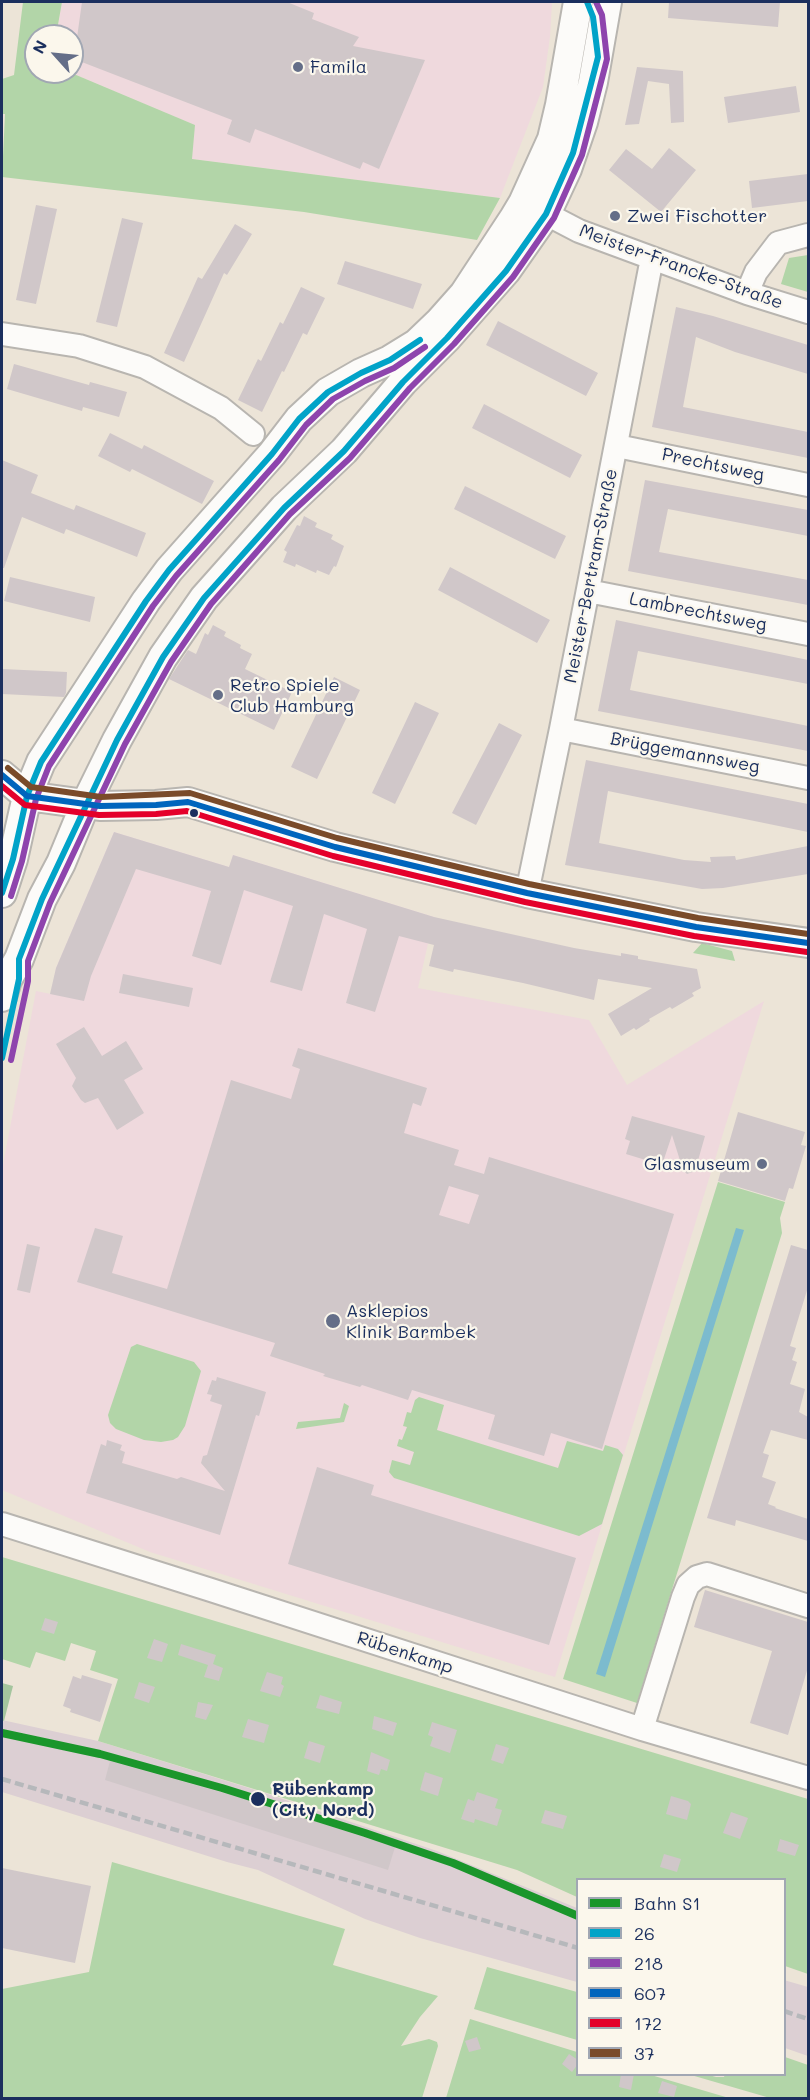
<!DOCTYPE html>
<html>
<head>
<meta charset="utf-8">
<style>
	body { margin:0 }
	#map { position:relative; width:810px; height:2100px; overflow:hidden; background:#ece4d7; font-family:Mali,sans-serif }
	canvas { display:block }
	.frame { position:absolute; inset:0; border:3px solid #1b2f5e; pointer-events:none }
	.legend { position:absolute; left:576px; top:1878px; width:210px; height:198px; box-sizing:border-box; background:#fbf7ec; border:2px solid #a1a7b3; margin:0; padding:8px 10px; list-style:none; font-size:18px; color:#1b2f5e }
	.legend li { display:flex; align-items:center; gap:12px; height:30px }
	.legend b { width:30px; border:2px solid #a1a7b3 }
	.north { position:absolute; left:24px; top:24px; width:60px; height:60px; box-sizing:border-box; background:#fbf7ec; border:2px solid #a1a7b3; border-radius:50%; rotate:297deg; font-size:16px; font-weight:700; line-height:24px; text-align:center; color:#1b2f5e }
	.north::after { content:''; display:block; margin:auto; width:21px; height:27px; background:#646e88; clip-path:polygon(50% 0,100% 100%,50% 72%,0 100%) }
</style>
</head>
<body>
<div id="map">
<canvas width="810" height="2100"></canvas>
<div class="frame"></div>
<ul class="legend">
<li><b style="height:8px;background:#1a962b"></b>Bahn S1</li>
<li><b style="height:8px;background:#01a3c8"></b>26</li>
<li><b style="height:8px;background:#8e44ad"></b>218</li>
<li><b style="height:8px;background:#0065bd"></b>607</li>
<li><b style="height:8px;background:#e4002b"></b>172</li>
<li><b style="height:8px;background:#7a4b2a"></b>37</li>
</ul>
<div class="north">N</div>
</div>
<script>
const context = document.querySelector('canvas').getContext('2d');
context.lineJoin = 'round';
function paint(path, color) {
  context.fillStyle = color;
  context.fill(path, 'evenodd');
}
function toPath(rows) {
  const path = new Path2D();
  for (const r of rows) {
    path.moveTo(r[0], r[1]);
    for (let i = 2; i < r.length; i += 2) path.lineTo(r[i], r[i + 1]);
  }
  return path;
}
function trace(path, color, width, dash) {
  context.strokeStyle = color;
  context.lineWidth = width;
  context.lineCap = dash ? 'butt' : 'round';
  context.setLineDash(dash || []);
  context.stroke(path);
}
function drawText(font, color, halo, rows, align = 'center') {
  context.font = font + ' Mali,sans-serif';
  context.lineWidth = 4.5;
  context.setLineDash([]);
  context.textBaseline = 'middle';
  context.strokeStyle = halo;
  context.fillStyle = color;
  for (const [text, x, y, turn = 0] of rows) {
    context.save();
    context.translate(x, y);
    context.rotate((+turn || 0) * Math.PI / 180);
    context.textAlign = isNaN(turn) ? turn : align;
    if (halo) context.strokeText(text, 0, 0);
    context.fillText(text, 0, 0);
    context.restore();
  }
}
const built = toPath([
	[62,2,552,2,550,37,543,87,500,198,192,159,194,125,69,72,72,72,72,36,56,36],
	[114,832,229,867,233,855,434,917,418,988,589,1020,627,1085,764,1001,555,1677,150,1552,2,1490,2,1170,36,991,51,994,56,968]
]);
const industrial = toPath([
	[2,1720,98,1741,265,1793,437,1851,577,1908,577,1982,420,1938,365,1919,258,1870,227,1862,2,1792],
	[784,1980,808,1987,808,2056,785,2048]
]);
const green = toPath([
	[23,2,62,2,56,36,36,36,36,72,69,72,195,125,192,159,500,198,477,240,304,212,2,177,5,114,2,114,2,79,14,75],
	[808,255,808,292,781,284,789,258],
	[702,943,732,951,735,961,693,953],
	[718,1182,785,1202,780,1218,782,1233,637,1703,563,1679],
	[137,1344,194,1362,201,1371,185,1426,178,1437,173,1440,161,1442,144,1440,116,1429,110,1423,108,1415,131,1347],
	[419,1397,444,1405,437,1430,558,1468,567,1441,603,1451,605,1445,618,1449,623,1455,602,1524,579,1536,394,1478,389,1472,392,1460,410,1465,414,1452,397,1446,399,1439,402,1440,407,1427,403,1426,407,1412,411,1413,415,1400],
	[344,1403,349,1406,344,1422,296,1429,298,1422,340,1418],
	[2,1557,808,1799,808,1974,785,1966,784,1880,578,1880,577,1897,517,1870,98,1741,118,1679,90,1670,96,1651,71,1643,65,1661,36,1652,30,1668,2,1659],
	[112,1862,345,1929,333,1965,438,1996,420,2017,401,2046,429,2039,437,2042,438,2046,422,2098,2,2098,2,1989,89,1972],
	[487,1967,577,1992,577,2040,474,2009],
	[470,2019,577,2052,578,2074,651,2075,729,2098,446,2098],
	[785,2057,808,2065,808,2098,770,2098,691,2075,709,2075,716,2077,724,2077,725,2074,784,2074]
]);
const forest = toPath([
	[2,1683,13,1686,4,1721,2,1720]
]);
const water = toPath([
	[736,1228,744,1230,605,1677,596,1674]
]);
const building = toPath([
	[82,2,287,2,314,13,312,19,359,37,353,46,425,60,379,169,363,162,360,169,255,129,250,143,227,134,232,120,74,59],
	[669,2,780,2,778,27,668,18],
	[637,67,683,71,684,122,671,123,669,84,648,81,639,124,625,125],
	[796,86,800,112,728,123,724,97],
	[669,148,696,170,661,212,609,170,626,149,652,169],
	[808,174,808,201,752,208,749,181],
	[36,205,57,209,36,304,16,300],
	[122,218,143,223,117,327,96,322],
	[235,224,252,234,227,275,224,273,184,362,164,353,198,277,202,279],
	[345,261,422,284,413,309,337,284],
	[301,287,325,298,307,335,303,333,284,372,282,371,262,412,238,400,258,359,261,361,280,322,283,324],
	[676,307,713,316,808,345,808,374,735,352,696,337,683,407,808,432,808,458,652,427],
	[498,321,598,373,586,396,486,345],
	[14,364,89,385,90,382,127,392,119,417,83,407,82,411,7,389],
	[484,404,582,455,570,478,472,428],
	[110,433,142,449,144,445,214,481,202,504,132,469,130,472,98,456],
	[2,460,38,475,31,493,74,510,76,505,146,533,137,557,66,529,64,534,22,517,4,568,2,568],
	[645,480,808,510,808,536,668,509,659,552,808,580,808,605,628,571],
	[465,486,566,536,555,559,454,509],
	[304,516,317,523,315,527,333,535,331,539,344,546,336,567,334,566,329,575,317,570,316,573,296,564,295,567,283,562,287,552,284,550,297,525,300,526],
	[450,567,550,620,537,643,438,590],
	[10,577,95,597,90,622,4,601],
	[616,620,808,660,808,684,638,651,630,690,808,726,808,751,598,711],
	[213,625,226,632,224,636,241,645,240,648,252,654,245,669,292,692,274,730,169,679,188,650,196,654,205,633,208,635],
	[2,669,67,672,66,693,64,697,2,694],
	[334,677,360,690,317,779,291,767],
	[415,702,439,713,395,804,372,793],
	[499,723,522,735,476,825,452,813],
	[586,760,808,804,808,832,608,791,599,843,684,860,711,862,710,857,735,856,736,860,808,846,808,874,723,888,702,889,565,865],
	[114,832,229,867,233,855,434,917,574,948,621,956,621,953,638,956,638,959,697,969,701,988,692,993,694,996,672,1009,670,1007,649,1019,650,1021,636,1030,634,1028,621,1036,608,1014,652,988,598,979,594,1000,523,983,454,969,453,972,429,966,434,945,399,936,375,1012,346,1003,367,929,324,914,302,991,270,982,293,906,244,890,221,965,192,956,211,891,136,869,91,976,84,1001,50,994,56,968],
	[123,974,193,988,189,1007,119,993],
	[84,1027,102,1056,126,1041,143,1069,124,1080,144,1113,117,1130,98,1098,85,1103,81,1100,72,1086,76,1078,56,1044],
	[298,1048,427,1088,421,1106,413,1103,404,1133,459,1150,454,1165,484,1174,489,1157,674,1214,602,1449,551,1433,544,1456,488,1439,495,1415,412,1390,408,1400,362,1385,360,1387,323,1376,325,1374,270,1356,275,1343,77,1282,95,1228,123,1236,112,1273,167,1289,231,1080,291,1099,300,1069,292,1066],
	[449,1186,479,1195,469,1224,439,1215],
	[738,1112,805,1132,801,1145,806,1146,793,1189,789,1188,785,1201,718,1181],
	[632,1116,705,1136,695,1171,687,1174,683,1170,672,1135,662,1165,626,1154,630,1141,625,1139],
	[27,1244,40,1247,30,1293,17,1290],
	[791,1245,808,1250,808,1287,790,1346,796,1348,792,1360,797,1362,790,1384,805,1389,799,1412,808,1417,808,1440,771,1430,763,1453,769,1455,762,1477,776,1482,768,1504,776,1507,775,1508,808,1519,808,1541,736,1520,735,1526,707,1518],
	[217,1377,266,1392,259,1416,256,1415,220,1535,86,1493,101,1444,106,1446,107,1440,122,1445,120,1450,125,1452,122,1463,177,1479,181,1477,225,1491,201,1463,203,1456,207,1455,222,1405,210,1401,212,1395,207,1394,212,1380,216,1381],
	[317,1467,374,1485,371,1495,576,1558,549,1645,288,1564],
	[705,1590,808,1622,808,1667,788,1735,750,1723,772,1651,694,1627],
	[45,1618,58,1622,54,1634,41,1630],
	[154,1639,168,1644,162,1662,147,1658],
	[181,1644,216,1655,213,1664,223,1668,219,1681,204,1677,208,1665,178,1655],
	[267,1672,283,1677,281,1684,284,1686,280,1697,260,1691],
	[82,1675,112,1684,100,1722,70,1712,71,1709,63,1706,73,1676,81,1679],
	[139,1682,155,1687,149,1703,134,1698],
	[320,1695,342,1702,339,1714,316,1708],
	[198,1702,213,1705,206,1720,195,1717],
	[374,1716,397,1723,393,1736,372,1729],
	[248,1719,269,1725,264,1743,242,1737],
	[432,1722,457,1730,450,1753,430,1746,433,1737,428,1735],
	[309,1741,325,1746,320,1763,304,1758],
	[496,1744,509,1748,503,1764,491,1760],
	[371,1752,390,1760,387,1771,381,1769,379,1775,367,1771],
	[110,1761,252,1801,395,1847,388,1870,105,1780],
	[425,1772,443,1778,438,1796,420,1790],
	[477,1792,498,1799,495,1808,502,1810,497,1826,475,1819,474,1823,461,1819,468,1799,474,1801],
	[671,1796,688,1801,691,1804,687,1820,666,1814],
	[545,1810,567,1816,563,1829,541,1823],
	[731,1812,748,1818,740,1839,723,1833],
	[780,1839,799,1845,795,1856,777,1851],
	[664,1854,681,1859,677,1872,660,1867],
	[2,1868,91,1886,75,1963,2,1948],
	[477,2037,481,2049,469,2052,465,2041],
	[569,2054,578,2060,578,2064,572,2072,562,2064],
	[621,2074,634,2074,631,2090,619,2087],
	[662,2081,677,2086,674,2097,658,2093]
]);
const minor = toPath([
	[533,207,579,231,652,258,747,293,808,312],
	[747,293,756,272,778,243,808,235],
	[2,334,79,346,145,367,221,408,253,434],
	[617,446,808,485],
	[588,591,808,634],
	[561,729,808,778],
	[527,893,561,729,652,258],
	[2,1524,211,1590,642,1729,808,1778],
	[642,1729,683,1597,688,1585,697,1577,707,1574,808,1606]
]);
const major = toPath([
	[2,775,27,796,100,806,156,805,188,802,335,847,527,893,696,927,808,943],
	[2,893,13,859,27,796,41,762,146,601,169,570,272,454,299,419,328,392,361,373,390,360,416,344,440,321,464,294,514,218,523,203,552,139,560,105,578,2],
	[2,997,7,980,19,959,42,899,61,863,85,805,117,740,163,657,204,598,284,508,344,451,403,382,447,338,506,271,546,214,567,169,583,122,593,82,607,2]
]);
const rail = toPath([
	[2,1779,578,1948],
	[784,2011,808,2019]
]);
const bus1 = toPath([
	[2,893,13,859,27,796,41,762,146,601,169,570,272,454,299,419,328,392,361,373,390,360,420,340],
	[2,1058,19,979,19,959,42,899,117,740,163,657,204,598,284,508,344,451,403,382,447,338,506,271,546,214,573,153,598,57,593,17,587,2]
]);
const bus2 = toPath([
	[11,896,22,861,36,799,49,766,153,606,176,576,279,460,306,425,333,399,365,381,394,368,425,347],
	[11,1060,28,981,28,961,50,903,125,744,171,662,211,604,290,514,350,458,410,388,454,344,513,277,554,218,582,155,607,59,602,15,596,2]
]);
const bus3 = toPath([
	[2,775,27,796,100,806,156,805,188,802,335,847,527,893,696,927,808,943]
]);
const bus4 = toPath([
	[2,786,25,805,99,815,156,814,187,811,333,856,525,902,694,936,807,952]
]);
const bus5 = toPath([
	[8,768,31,787,101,797,190,793,337,838,529,884,698,918,808,934]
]);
const rail1 = toPath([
	[2,1733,100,1754,222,1788,365,1833,453,1863,578,1916]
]);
const markers = [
	[298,67,6,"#646e88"],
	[615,216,6,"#646e88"],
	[218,695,6,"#646e88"],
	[194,813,5,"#1b2f5e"],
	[762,1164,6,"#646e88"],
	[333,1321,8,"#646e88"],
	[258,1799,8,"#1b2f5e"]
];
const poiNames = [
	["Famila",310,67],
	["Zwei Fischotter",627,216],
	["Retro Spiele",230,685],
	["Club Hamburg",230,706],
	["Glasmuseum",750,1164,"right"],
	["Asklepios",346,1311],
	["Klinik Barmbek",346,1332]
];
const streetNames = [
	["Meister-Francke-Straße",681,267,20],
	["Prechtsweg",713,465,12],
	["Meister-Bertram-Straße",591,576,-79],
	["Lambrechtsweg",698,612,11],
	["Brüggemannsweg",685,753,11],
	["Rübenkamp",405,1653,18]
];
const stopNames = [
	["Rübenkamp",272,1789],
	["(City Nord)",272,1810]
];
paint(built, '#efd9dd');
paint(industrial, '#dccfd3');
paint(green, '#b2d5a8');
paint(forest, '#a4c59e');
paint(water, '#7cbbce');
paint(building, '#d0c7c9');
trace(minor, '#b8b5b0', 26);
trace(major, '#b8b5b0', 32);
trace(minor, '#fcfbf9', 22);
trace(major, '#fcfbf9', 28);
trace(rail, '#b6b8bb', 4.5, [9, 4.5]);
trace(bus1, '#01a3c8', 6);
trace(bus2, '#8e44ad', 6);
trace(bus3, '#0065bd', 6);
trace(bus4, '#e4002b', 6);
trace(bus5, '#7a4b2a', 6);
trace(rail1, '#1a962b', 8);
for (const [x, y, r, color] of markers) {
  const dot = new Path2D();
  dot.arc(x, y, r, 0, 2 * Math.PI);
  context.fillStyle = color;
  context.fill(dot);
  trace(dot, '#fbf7ec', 2);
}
drawText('18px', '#1b2f5e', '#fbf7ec', poiNames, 'left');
drawText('18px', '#1b2f5e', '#fbf7ec', streetNames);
drawText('bold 18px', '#1b2f5e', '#fbf7ec', stopNames, 'left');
</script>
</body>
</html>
